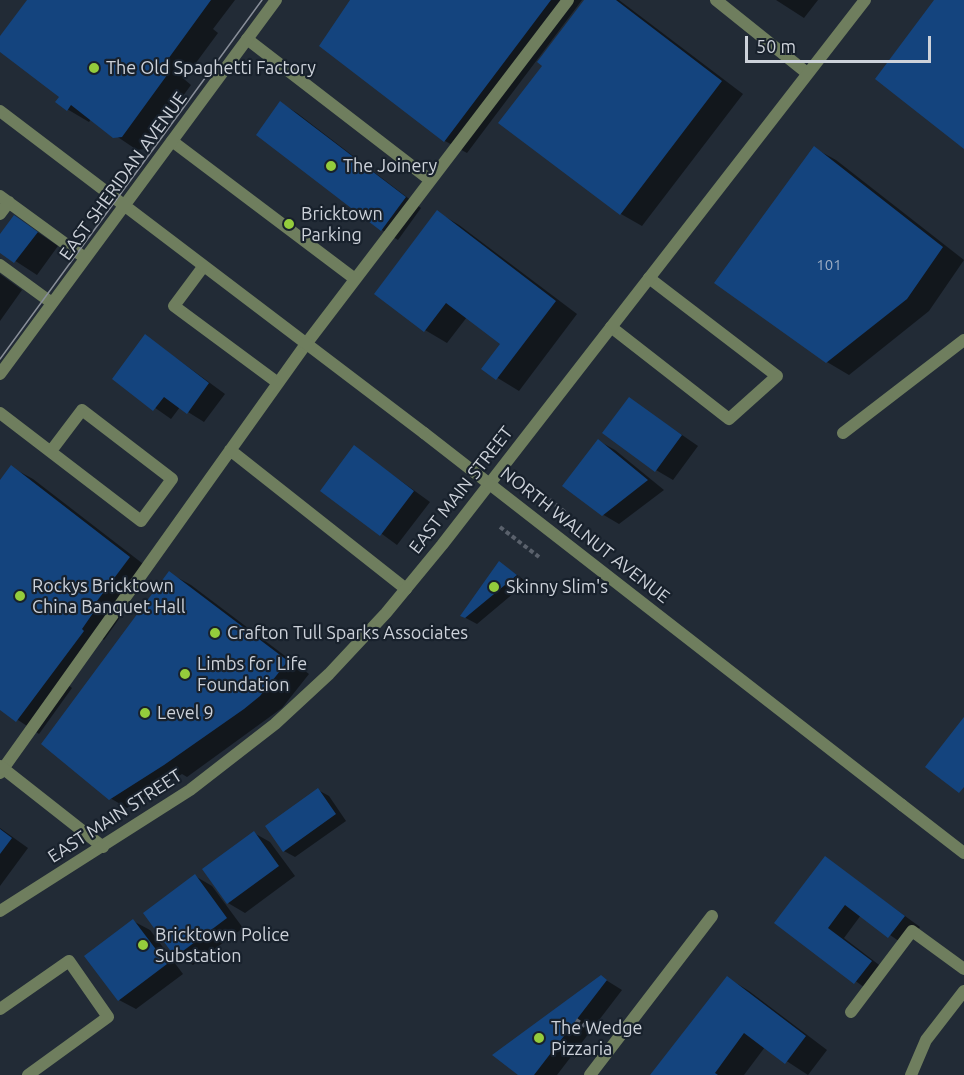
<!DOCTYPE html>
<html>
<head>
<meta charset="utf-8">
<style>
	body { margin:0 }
	#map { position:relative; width:964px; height:1075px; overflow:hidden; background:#222b36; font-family:Ubuntu,sans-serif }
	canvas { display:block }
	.scale { position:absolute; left:745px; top:36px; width:186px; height:27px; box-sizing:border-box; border:3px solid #cdd2da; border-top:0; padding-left:8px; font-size:18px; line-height:21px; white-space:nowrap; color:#cdd2da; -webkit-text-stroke:4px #18212c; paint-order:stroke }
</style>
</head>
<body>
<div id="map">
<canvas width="964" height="1075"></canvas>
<div class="scale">50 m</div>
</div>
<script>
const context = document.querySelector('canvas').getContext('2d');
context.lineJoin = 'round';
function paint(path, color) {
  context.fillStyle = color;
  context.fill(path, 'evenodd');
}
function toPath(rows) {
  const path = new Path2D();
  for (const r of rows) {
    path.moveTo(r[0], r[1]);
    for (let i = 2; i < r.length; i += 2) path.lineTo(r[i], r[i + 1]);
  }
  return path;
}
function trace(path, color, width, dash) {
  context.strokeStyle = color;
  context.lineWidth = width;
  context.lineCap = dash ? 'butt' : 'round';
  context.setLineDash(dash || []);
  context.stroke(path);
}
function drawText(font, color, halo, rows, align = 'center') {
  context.font = font + ' Ubuntu,sans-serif';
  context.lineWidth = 4.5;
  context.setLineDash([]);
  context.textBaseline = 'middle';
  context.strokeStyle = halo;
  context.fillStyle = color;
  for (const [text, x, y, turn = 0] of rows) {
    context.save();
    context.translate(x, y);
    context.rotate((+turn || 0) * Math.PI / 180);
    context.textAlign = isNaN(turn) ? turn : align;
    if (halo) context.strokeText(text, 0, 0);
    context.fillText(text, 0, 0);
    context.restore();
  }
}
const shadow = toPath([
	[29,0,235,0,213,29,218,33,184,79,191,85,144,149,137,150,91,119,89,122,67,109,61,96,0,50,0,39],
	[353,0,582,0,467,153,445,141,321,46],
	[586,0,619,0,743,94,642,226,621,214,544,66],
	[776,0,818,0,804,18],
	[281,103,297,113,421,208,398,240,382,230,258,135],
	[814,148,836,160,964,260,929,311,849,375,827,362],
	[437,212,459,225,577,314,519,391,483,369,502,344,467,317,447,343,425,330],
	[15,217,58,246,37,275,0,251,0,237],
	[0,274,22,290,0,321],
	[146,336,225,394,204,422,180,407,171,419,114,379],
	[630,399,698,446,673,480,656,470],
	[599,441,615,450,664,490,619,524,602,514],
	[354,447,430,502,397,545,322,490],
	[11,467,33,479,151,570,118,614,121,616,104,640,94,635,67,684,72,688,39,734,0,708,0,483],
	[500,563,527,582,477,624,462,616],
	[169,573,191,585,309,674,282,708,187,777,182,774,127,808,110,798],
	[318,790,329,796,346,821,295,857,284,851],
	[0,828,28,848,0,886],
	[254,833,270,842,295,876,245,913,228,903,204,869],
	[826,858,920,927,906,946,861,915,844,938,887,971,872,993,776,923],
	[195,876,212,886,243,928,193,965,176,955],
	[133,921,150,930,183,974,136,1009,119,1000],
	[601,977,622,990,557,1075,520,1075],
	[728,978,749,991,827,1050,808,1075,765,1047,744,1075,653,1075]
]);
const building = toPath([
	[27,0,211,0,163,66,170,71,122,137,113,138,71,105,67,111,55,102,59,97,0,52,0,36],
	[350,0,551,0,444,142,319,46],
	[584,0,616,0,722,81,620,215,498,123,542,66,537,62],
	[934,0,964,0,964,149,875,79],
	[280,101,406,197,381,231,256,135],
	[814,146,943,247,907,299,826,363,714,283],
	[437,210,556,301,496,380,481,369,500,344,446,303,424,332,374,294],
	[14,215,38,232,14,263,0,253,0,234],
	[145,334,209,383,187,414,164,397,153,411,112,379],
	[629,397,682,435,655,472,602,433],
	[598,439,648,480,602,516,562,486],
	[354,445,414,491,380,536,320,491],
	[11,465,130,557,97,601,100,603,82,629,84,631,16,722,0,710,0,480],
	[499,561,517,575,465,618,460,616],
	[169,571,288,661,260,696,244,709,164,765,109,800,41,744],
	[964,717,964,787,959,793,925,767],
	[318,788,336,814,283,852,265,826],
	[0,829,12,838,0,854],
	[254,831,279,866,227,904,202,869],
	[825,856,905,916,888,938,845,905,828,928,872,961,854,984,774,923],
	[195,874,227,918,175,957,143,913],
	[133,919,167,964,118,1001,84,956],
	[601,975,607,980,534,1075,518,1075,492,1055],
	[727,976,806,1036,785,1064,744,1033,715,1073,718,1075,650,1075]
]);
const path = toPath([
	[532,486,570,516],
	[500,527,539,557],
	[576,1020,585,1026]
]);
const service = toPath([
	[247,39,430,180],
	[172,141,355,279],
	[0,196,85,258],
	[0,214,9,202],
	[0,265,52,303],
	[203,267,174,306,278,383],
	[611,327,729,419,777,376,649,278],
	[0,413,141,521,172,479,82,410,51,451],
	[843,433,964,340],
	[230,450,406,589],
	[0,773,306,344,568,0],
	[0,1009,69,961,108,1017,28,1075],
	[851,1012,912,931,964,969],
	[911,1075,926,1040,964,991]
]);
const minor = toPath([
	[716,0,807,73],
	[0,766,103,847],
	[590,1075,712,916]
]);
const tertiary = toPath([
	[0,111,424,433],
	[0,374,276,0],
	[902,805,964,853],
	[0,911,190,790,275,724,329,674,386,613,442,545,865,0]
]);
const tram = toPath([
	[0,359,262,0]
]);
const tertiaryBridge = toPath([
	[424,433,902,805]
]);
const markers = [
	[94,68,6,"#94cc3c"],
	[331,166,6,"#94cc3c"],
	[289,224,6,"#94cc3c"],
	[494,587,6,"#94cc3c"],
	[20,596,6,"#94cc3c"],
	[215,633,6,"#94cc3c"],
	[185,674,6,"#94cc3c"],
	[145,713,6,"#94cc3c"],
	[143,945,6,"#94cc3c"],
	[539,1038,6,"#94cc3c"]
];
const numberNames = [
	["101",829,265]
];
const poiNames = [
	["The Old Spaghetti Factory",106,68],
	["The Joinery",343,166],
	["Bricktown",301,214],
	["Parking",301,235],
	["Rockys Bricktown",32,586],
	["China Banquet Hall",32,607],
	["Skinny Slim's",506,587],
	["Crafton Tull Sparks Associates",227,633],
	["Limbs for Life",197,664],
	["Foundation",197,685],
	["Level 9",157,713],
	["Bricktown Police",155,935],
	["Substation",155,956],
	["The Wedge",551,1028],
	["Pizzaria",551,1049]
];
const streetNames = [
	["EAST SHERIDAN AVENUE",123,176,-54],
	["EAST MAIN STREET",461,490,-52],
	["NORTH WALNUT AVENUE",585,535,38],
	["EAST MAIN STREET",115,816,-33]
];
paint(shadow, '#0007');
paint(building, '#14447e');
trace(path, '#5a616c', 4, [4.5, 3]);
trace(service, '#6f7e5e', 12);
trace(minor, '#6f7e5e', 12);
trace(tertiary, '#6f7e5e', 12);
trace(tram, '#898f99', 1.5);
trace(tertiaryBridge, '#6f7e5e', 12);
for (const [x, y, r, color] of markers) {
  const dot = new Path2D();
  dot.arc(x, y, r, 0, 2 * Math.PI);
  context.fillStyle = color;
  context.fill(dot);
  trace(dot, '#18212c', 2);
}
drawText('15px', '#9faec3', null, numberNames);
drawText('18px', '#cdd2da', '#18212c', poiNames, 'left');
drawText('18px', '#cdd2da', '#18212c', streetNames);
</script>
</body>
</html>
